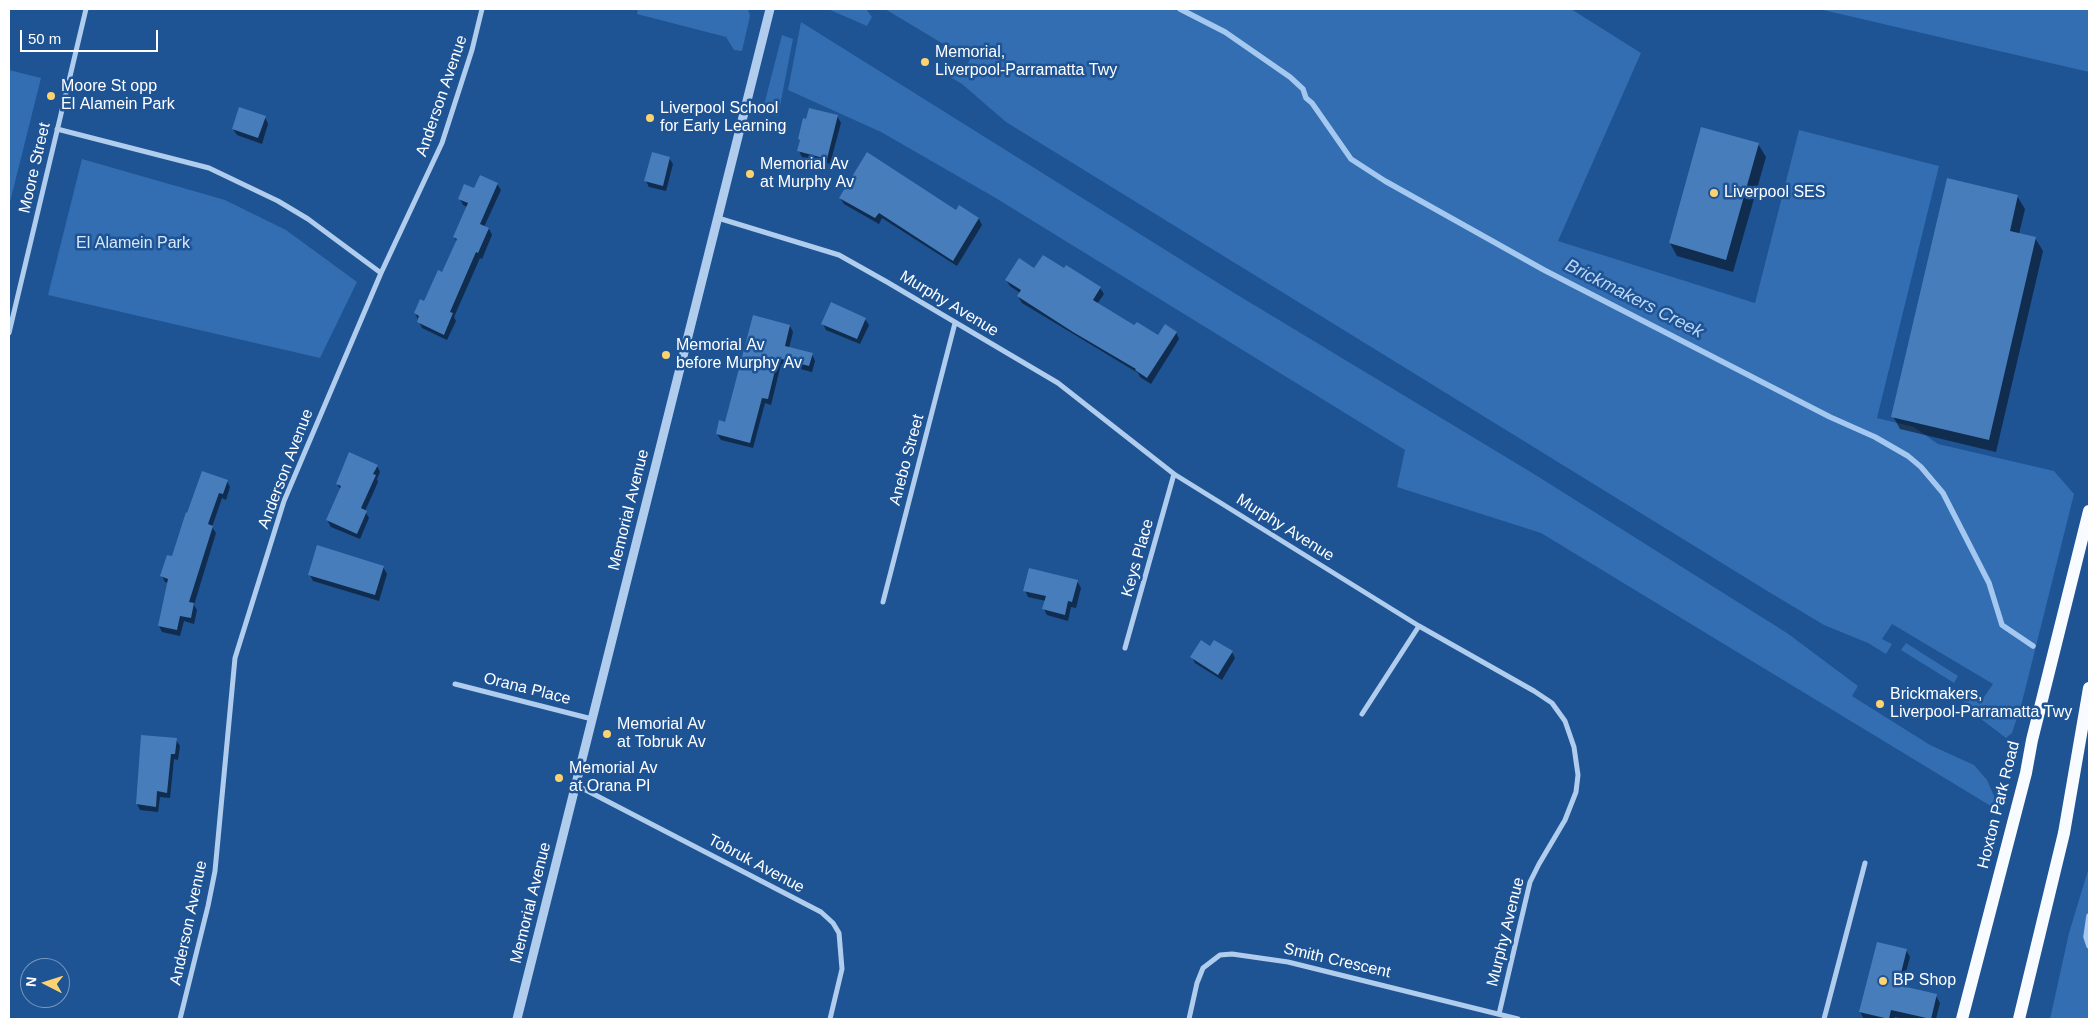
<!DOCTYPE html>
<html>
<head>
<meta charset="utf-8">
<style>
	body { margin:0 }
	#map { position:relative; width:2098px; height:1028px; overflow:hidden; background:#1e5394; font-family:Helvetica,sans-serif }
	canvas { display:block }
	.frame { position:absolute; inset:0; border:10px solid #fff; pointer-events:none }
	.north { position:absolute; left:20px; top:958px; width:50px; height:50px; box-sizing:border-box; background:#1e5394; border:1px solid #7898bf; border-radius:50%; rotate:275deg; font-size:14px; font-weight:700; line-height:20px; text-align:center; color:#fff }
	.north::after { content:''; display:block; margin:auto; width:18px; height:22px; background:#fdd270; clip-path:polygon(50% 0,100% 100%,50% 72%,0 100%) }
	.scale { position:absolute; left:20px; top:30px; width:138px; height:22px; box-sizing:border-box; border:2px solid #fff; border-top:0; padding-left:6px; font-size:15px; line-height:18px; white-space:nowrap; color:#fff; -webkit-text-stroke:4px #1e5394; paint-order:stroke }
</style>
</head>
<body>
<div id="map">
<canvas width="2098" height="1028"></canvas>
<div class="frame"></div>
<div class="north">N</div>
<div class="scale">50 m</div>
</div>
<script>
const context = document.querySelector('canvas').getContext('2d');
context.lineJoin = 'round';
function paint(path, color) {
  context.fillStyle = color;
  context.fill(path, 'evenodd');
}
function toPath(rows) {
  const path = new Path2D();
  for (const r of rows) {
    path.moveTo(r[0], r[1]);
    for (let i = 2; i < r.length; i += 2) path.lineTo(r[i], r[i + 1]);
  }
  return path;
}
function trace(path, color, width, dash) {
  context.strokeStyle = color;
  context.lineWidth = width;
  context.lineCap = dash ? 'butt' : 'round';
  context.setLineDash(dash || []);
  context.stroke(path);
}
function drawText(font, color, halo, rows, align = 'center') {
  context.font = font + ' Helvetica,sans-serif';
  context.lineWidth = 5;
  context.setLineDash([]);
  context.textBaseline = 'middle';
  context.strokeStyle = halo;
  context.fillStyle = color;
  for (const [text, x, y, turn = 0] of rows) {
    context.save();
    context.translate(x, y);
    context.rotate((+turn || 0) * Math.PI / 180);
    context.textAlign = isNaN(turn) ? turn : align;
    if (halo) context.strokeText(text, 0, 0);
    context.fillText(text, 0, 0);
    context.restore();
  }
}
const green = toPath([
	[638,9,748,9,750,16,742,51,734,50,726,37,637,14],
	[828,9,866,9,872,17,867,26],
	[885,9,1571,9,1641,53,1558,241,1755,303,1799,130,1939,166,1877,418,1914,427,1938,444,2054,471,2074,494,2022,702,2012,733,2006,738,1981,719,1963,703,1969,693,1982,700,1993,684,1892,624,1882,639,1892,644,1886,654,1868,643,1824,625,1764,589,1006,122,962,84,945,74,950,65,962,72,970,60],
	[1819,9,2089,9,2089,72],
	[801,22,1231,291,1534,474,1787,633,1858,686,1852,696,1930,745,1974,765,1987,780,1994,796,1994,808,1541,533,1397,487,1405,450,994,197,881,132,788,90],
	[782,35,793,39,778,116,762,113],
	[9,70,41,78,9,206],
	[82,159,225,200,286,230,357,282,320,358,48,295],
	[1906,643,1958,676,1954,683,1901,650],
	[2089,867,2089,1019,2050,1019,2069,933]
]);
const shadow = toPath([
	[837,116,841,123,830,164,802,157,799,151,801,142,799,139],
	[265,117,268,124,262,144,237,135,233,129],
	[1758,144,1766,157,1733,272,1677,256,1670,243],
	[669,158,673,164,666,191,649,187,646,181],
	[497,184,501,190,484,227,489,229,492,235,482,259,480,258,454,317,456,321,447,340,422,328,415,313,425,302,443,274,457,242,454,237,467,207,463,205,460,199,474,190],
	[2017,196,2025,209,2019,234,2035,238,2043,251,1996,452,1900,429,1893,416],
	[840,198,957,211,959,207,979,219,982,225,957,266,882,218,879,224,844,204],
	[1035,270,1100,288,1104,294,1097,304,1135,327,1159,337,1176,332,1179,339,1151,384,1140,377,1138,373,1022,303,1018,296,1020,293,1010,286,1006,280],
	[865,319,869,325,860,344,826,330,823,324],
	[790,326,793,332,789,348,812,354,815,361,812,372,781,364,771,405,765,403,753,448,721,440,717,434],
	[377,466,380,472,377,479,378,482,365,511,369,518,360,539,331,527,327,520,341,490,337,484],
	[227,481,230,487,226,500,222,498,212,527,216,533,194,605,197,610,194,624,184,621,180,636,162,632,159,626,168,583,165,582,162,576],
	[383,567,387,574,379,601,313,581,310,575],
	[1077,581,1081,588,1076,608,1071,607,1068,621,1047,615,1044,609,1046,601,1028,597,1025,590],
	[1210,648,1232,652,1235,658,1222,680,1195,663,1192,657],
	[176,740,180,746,178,760,174,759,170,798,160,797,158,812,140,810,137,804],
	[1906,950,1910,957,1902,987,1936,996,1940,1003,1936,1019,1906,1019,1895,1017,1894,1019,1864,1019,1860,1012]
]);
const stream = toPath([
	[1180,9,1225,32,1290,77,1303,89,1306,98,1312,103,1351,159,1385,181,1544,270,1830,417,1875,437,1908,456,1921,467,1943,493,1989,583,2002,625,2033,646],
	[2089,916,2086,937,2089,946]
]);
const building = toPath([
	[239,107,266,116,258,138,232,129],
	[809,108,838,115,827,159,797,151,800,140,798,139,803,118,806,119],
	[1701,127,1759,143,1726,260,1669,243],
	[652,152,670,157,663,186,644,181],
	[867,152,956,210,959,205,979,218,953,261,879,213,875,218,839,198],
	[480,175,498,183,480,224,489,228,478,253,476,252,450,312,453,313,444,335,417,322,419,316,414,313,420,299,424,301,438,270,442,272,457,239,453,237,468,203,458,199,464,184,474,188],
	[1947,178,2018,195,2010,231,2036,237,1989,440,1891,417],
	[1043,255,1064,268,1066,265,1101,287,1093,300,1134,325,1137,322,1158,335,1165,324,1177,332,1147,378,1135,370,1136,369,1073,332,1017,296,1021,290,1005,280,1019,258,1034,268],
	[831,302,866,318,857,339,821,324],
	[753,315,790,325,785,346,813,353,809,366,778,358,768,399,762,398,750,443,716,434,719,420,725,422],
	[349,452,378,465,373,474,376,475,361,508,367,511,357,534,326,520,341,486,336,484],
	[202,471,228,480,223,494,219,493,208,524,213,526,189,602,194,603,191,618,180,616,177,630,158,626,168,579,160,576,167,555,172,556,186,512,187,513],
	[317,545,384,566,375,595,308,575],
	[1029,568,1078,580,1072,602,1068,601,1065,615,1042,609,1046,596,1023,591],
	[1201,640,1210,646,1214,640,1233,651,1218,675,1190,657],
	[141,735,177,738,175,754,171,754,167,793,157,791,156,807,136,804],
	[1877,942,1907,949,1898,985,1937,994,1931,1019,1891,1010,1889,1019,1859,1012]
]);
const minor = toPath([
	[57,129,209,168,278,201,308,219,381,273],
	[718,218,839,255,887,282,1058,383,1174,474,1419,626,1534,691,1552,703,1565,721,1574,747,1578,775,1576,792,1565,820,1539,864,1530,882,1499,1014],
	[9,333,86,9],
	[883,602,955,323],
	[1125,648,1174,474],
	[455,684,592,719],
	[1362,714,1419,626],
	[576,785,821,912,833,923,839,933,842,969,830,1019],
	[180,1019,208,906,215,871,235,658,284,501,381,273,442,143,472,50,482,9],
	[1189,1019,1197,983,1203,968,1220,955,1232,954,1288,962,1518,1019],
	[1824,1019,1865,863]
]);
const tertiary = toPath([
	[517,1019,770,9]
]);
const primary = toPath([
	[1962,1019,2026,773,2032,740,2089,511],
	[2019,1019,2064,833,2089,688]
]);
const markers = [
	[925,62,5,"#fdd270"],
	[51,96,5,"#fdd270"],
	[650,118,5,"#fdd270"],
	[750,174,5,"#fdd270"],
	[1714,193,5,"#fdd270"],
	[666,355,5,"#fdd270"],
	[1880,704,5,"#fdd270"],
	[607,734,5,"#fdd270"],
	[559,778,5,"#fdd270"],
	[1883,981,5,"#fdd270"]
];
const poiNames = [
	["Memorial,",935,53],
	["Liverpool-Parramatta Twy",935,71],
	["Moore St opp",61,87],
	["El Alamein Park",61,105],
	["Liverpool School",660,109],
	["for Early Learning",660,127],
	["Memorial Av",760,165],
	["at Murphy Av",760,183],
	["Liverpool SES",1724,193],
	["Memorial Av",676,346],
	["before Murphy Av",676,364],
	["Brickmakers,",1890,695],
	["Liverpool-Parramatta Twy",1890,713],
	["Memorial Av",617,725],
	["at Tobruk Av",617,743],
	["Memorial Av",569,769],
	["at Orana Pl",569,787],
	["BP Shop",1893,981]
];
const streetNames = [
	["Anderson Avenue",442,96,-71],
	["Moore Street",35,168,-77],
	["Murphy Avenue",949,304,31],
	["Anebo Street",907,460,-75],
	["Anderson Avenue",286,469,-69],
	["Memorial Avenue",629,510,-76],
	["Murphy Avenue",1285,528,32],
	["Keys Place",1138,558,-74],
	["Orana Place",527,689,14],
	["Hoxton Park Road",1999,805,-76],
	["Tobruk Avenue",756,864,28],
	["Memorial Avenue",531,903,-76],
	["Anderson Avenue",189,923,-78],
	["Murphy Avenue",1506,932,-76],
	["Smith Crescent",1337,961,13]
];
const parkNames = [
	["El Alamein Park",133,244]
];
const waterNames = [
	["Brickmakers Creek",1634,299,27]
];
paint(green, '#326eb1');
paint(shadow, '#0007');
trace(stream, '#a4c8f0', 5.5);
paint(building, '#477dba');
trace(minor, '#b0cdee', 5);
trace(tertiary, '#b0cdee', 9);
trace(primary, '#f8fbff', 12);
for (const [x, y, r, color] of markers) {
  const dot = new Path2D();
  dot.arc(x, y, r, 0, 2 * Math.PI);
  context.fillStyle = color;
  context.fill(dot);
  trace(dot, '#1e5394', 2);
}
drawText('16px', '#fff', '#1e5394', poiNames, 'left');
drawText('16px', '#fff', '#1e5394', streetNames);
drawText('16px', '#d7e7fa', '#1e5394', parkNames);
drawText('italic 18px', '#bdd7f5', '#1e5394', waterNames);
</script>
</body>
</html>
